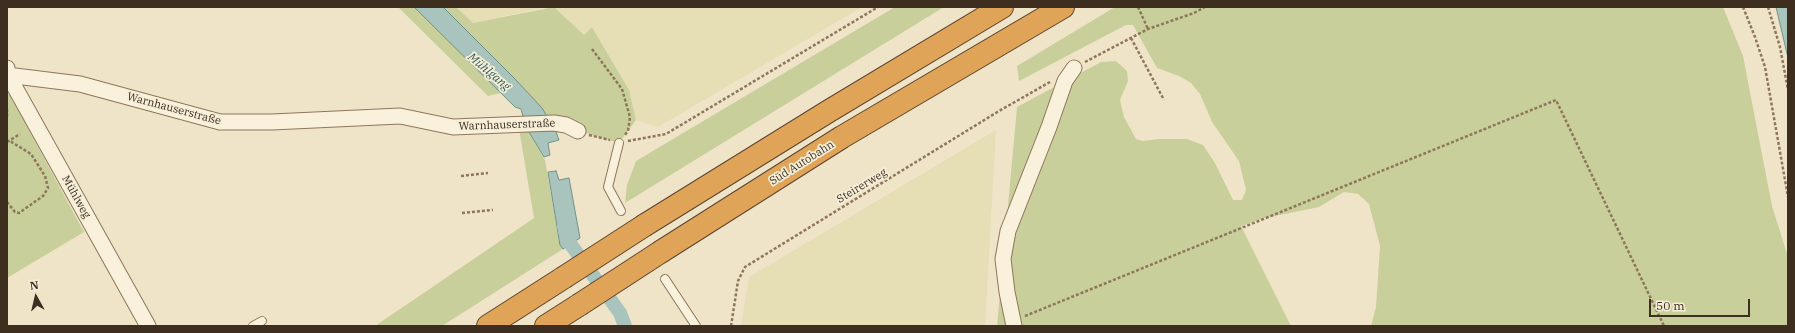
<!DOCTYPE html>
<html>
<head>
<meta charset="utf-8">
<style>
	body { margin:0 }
	#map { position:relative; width:1795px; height:333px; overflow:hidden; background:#f0e4c8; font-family:"IBM Plex Serif",serif }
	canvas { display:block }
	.frame { position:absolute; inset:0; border:8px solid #3d2e20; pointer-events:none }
	.north { position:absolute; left:16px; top:277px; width:40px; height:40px; -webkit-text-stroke:3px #f7eed8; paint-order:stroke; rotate:352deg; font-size:11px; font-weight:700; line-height:16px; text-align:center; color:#3d2e20 }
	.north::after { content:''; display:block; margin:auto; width:14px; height:18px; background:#3d2e20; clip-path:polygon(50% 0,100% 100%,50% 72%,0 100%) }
	.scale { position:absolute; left:1649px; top:299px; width:101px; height:18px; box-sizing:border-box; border:2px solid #3d2e20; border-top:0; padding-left:5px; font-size:12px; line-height:14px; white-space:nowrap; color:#3d2e20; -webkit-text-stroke:3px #f7eed8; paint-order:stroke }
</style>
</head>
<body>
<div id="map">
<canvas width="1795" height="333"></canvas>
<div class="frame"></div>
<div class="north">N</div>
<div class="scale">50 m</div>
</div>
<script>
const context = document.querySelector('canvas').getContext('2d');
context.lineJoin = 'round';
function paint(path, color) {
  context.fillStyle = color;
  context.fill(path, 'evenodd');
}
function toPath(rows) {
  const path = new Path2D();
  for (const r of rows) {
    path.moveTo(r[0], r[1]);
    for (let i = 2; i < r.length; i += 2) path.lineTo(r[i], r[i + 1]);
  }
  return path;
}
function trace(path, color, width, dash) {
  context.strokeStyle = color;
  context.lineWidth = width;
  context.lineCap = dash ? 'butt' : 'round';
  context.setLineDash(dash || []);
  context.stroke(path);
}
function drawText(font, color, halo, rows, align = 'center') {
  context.font = font + ' "IBM Plex Serif",serif';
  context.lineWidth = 3.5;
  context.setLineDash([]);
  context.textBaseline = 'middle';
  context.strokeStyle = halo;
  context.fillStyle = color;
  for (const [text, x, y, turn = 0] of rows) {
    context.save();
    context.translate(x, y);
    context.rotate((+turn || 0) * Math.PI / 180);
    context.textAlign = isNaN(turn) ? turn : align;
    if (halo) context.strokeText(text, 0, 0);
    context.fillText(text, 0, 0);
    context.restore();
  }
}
const farmland = toPath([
	[456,7,547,7,473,23],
	[554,7,862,7,658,127,636,120,629,90,593,28,584,35],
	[996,130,985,326,741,326,749,277]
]);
const green = toPath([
	[398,7,414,7,501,93,488,96],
	[443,7,456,7,473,23,554,7,584,35,592,27,629,90,636,120,619,143,578,131,548,120,516,80],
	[895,7,944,7,625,203,627,185,636,161],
	[1115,7,1723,7,1743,56,1772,206,1788,257,1788,326,1371,326,1376,307,1380,246,1369,204,1358,194,1344,192,1319,207,1265,218,1241,226,1291,326,997,326,1017,107,1101,62,1116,61,1127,71,1128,81,1120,100,1124,117,1136,139,1143,141,1159,139,1187,139,1203,145,1215,163,1233,200,1242,200,1246,190,1239,161,1212,122,1200,94,1191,83,1179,76,1157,68,1133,25,1126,25,1019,81,1017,66],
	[7,94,10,95,84,232,7,278],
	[526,127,545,160,560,245,563,249,442,326,375,326,534,218,519,129]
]);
const water = toPath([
	[414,7,443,7,516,80,542,108,555,129,559,140,548,143,550,155,544,157,526,127,521,109,515,107,414,7],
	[1776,7,1788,7,1788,58,1776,7],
	[556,171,559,180,569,178,580,238,563,249,560,245,548,172,556,171]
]);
const canal = toPath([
	[564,226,567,239,620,313,625,326]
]);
const path = toPath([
	[1138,7,1148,29],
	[1743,7,1755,37,1765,67,1788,197],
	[1768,7,1780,47,1788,90],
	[1131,38,1164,100],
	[592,49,622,89,630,117,628,131,624,136],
	[1085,62,1148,29,1194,13,1205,7],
	[7,109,7,119],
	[589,135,610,140],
	[628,141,666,134,878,7],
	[7,142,20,134],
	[461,176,488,173],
	[7,202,15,212,19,213,43,196,48,188,45,176,31,154,10,141],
	[462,213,493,210],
	[1025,316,1556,100,1664,326],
	[731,326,738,281,745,267,999,111,1050,82]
]);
const lane = toPath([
	[619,143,608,187,621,211],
	[665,279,696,326],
	[253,326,262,321]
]);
const street = toPath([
	[7,68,8,75,148,326],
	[7,75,80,84,220,122,272,122,400,116,453,127,554,123,566,125,578,131],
	[1014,326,1007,292,1003,259,1008,231,1049,127,1065,81,1074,68]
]);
const highway = toPath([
	[645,225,829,111,1002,7],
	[662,251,842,137,1063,7],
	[488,326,563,278],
	[546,326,579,305]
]);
const highwayBridge = toPath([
	[563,278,645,225],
	[579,305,662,251]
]);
const streetNames = [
	["Warnhauserstraße",174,109,15],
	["Warnhauserstraße",507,125,-2],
	["Süd Autobahn",802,163,-32],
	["Steirerweg",862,186,-31],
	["Mühlweg",76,197,61]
];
const waterNames = [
	["Mühlgang",489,72,40]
];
paint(farmland, '#e6deb5');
paint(green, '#c9cf9b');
paint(water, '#a9c4bc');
trace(water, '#6f938a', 1);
trace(canal, '#a9c4bc', 14);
trace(lane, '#8d765c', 10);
trace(street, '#8d765c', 17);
trace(highway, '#5b4430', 24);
trace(path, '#8d765c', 2.5, [3, 2]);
trace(lane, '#faf1dc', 8);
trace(street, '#faf1dc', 15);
trace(highway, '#e0a458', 22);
trace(highwayBridge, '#5b4430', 24, []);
trace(highwayBridge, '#e0a458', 22);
drawText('11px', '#3d2e20', '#f7eed8', streetNames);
drawText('italic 12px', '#2f5d5a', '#f7eed8', waterNames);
</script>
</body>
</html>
